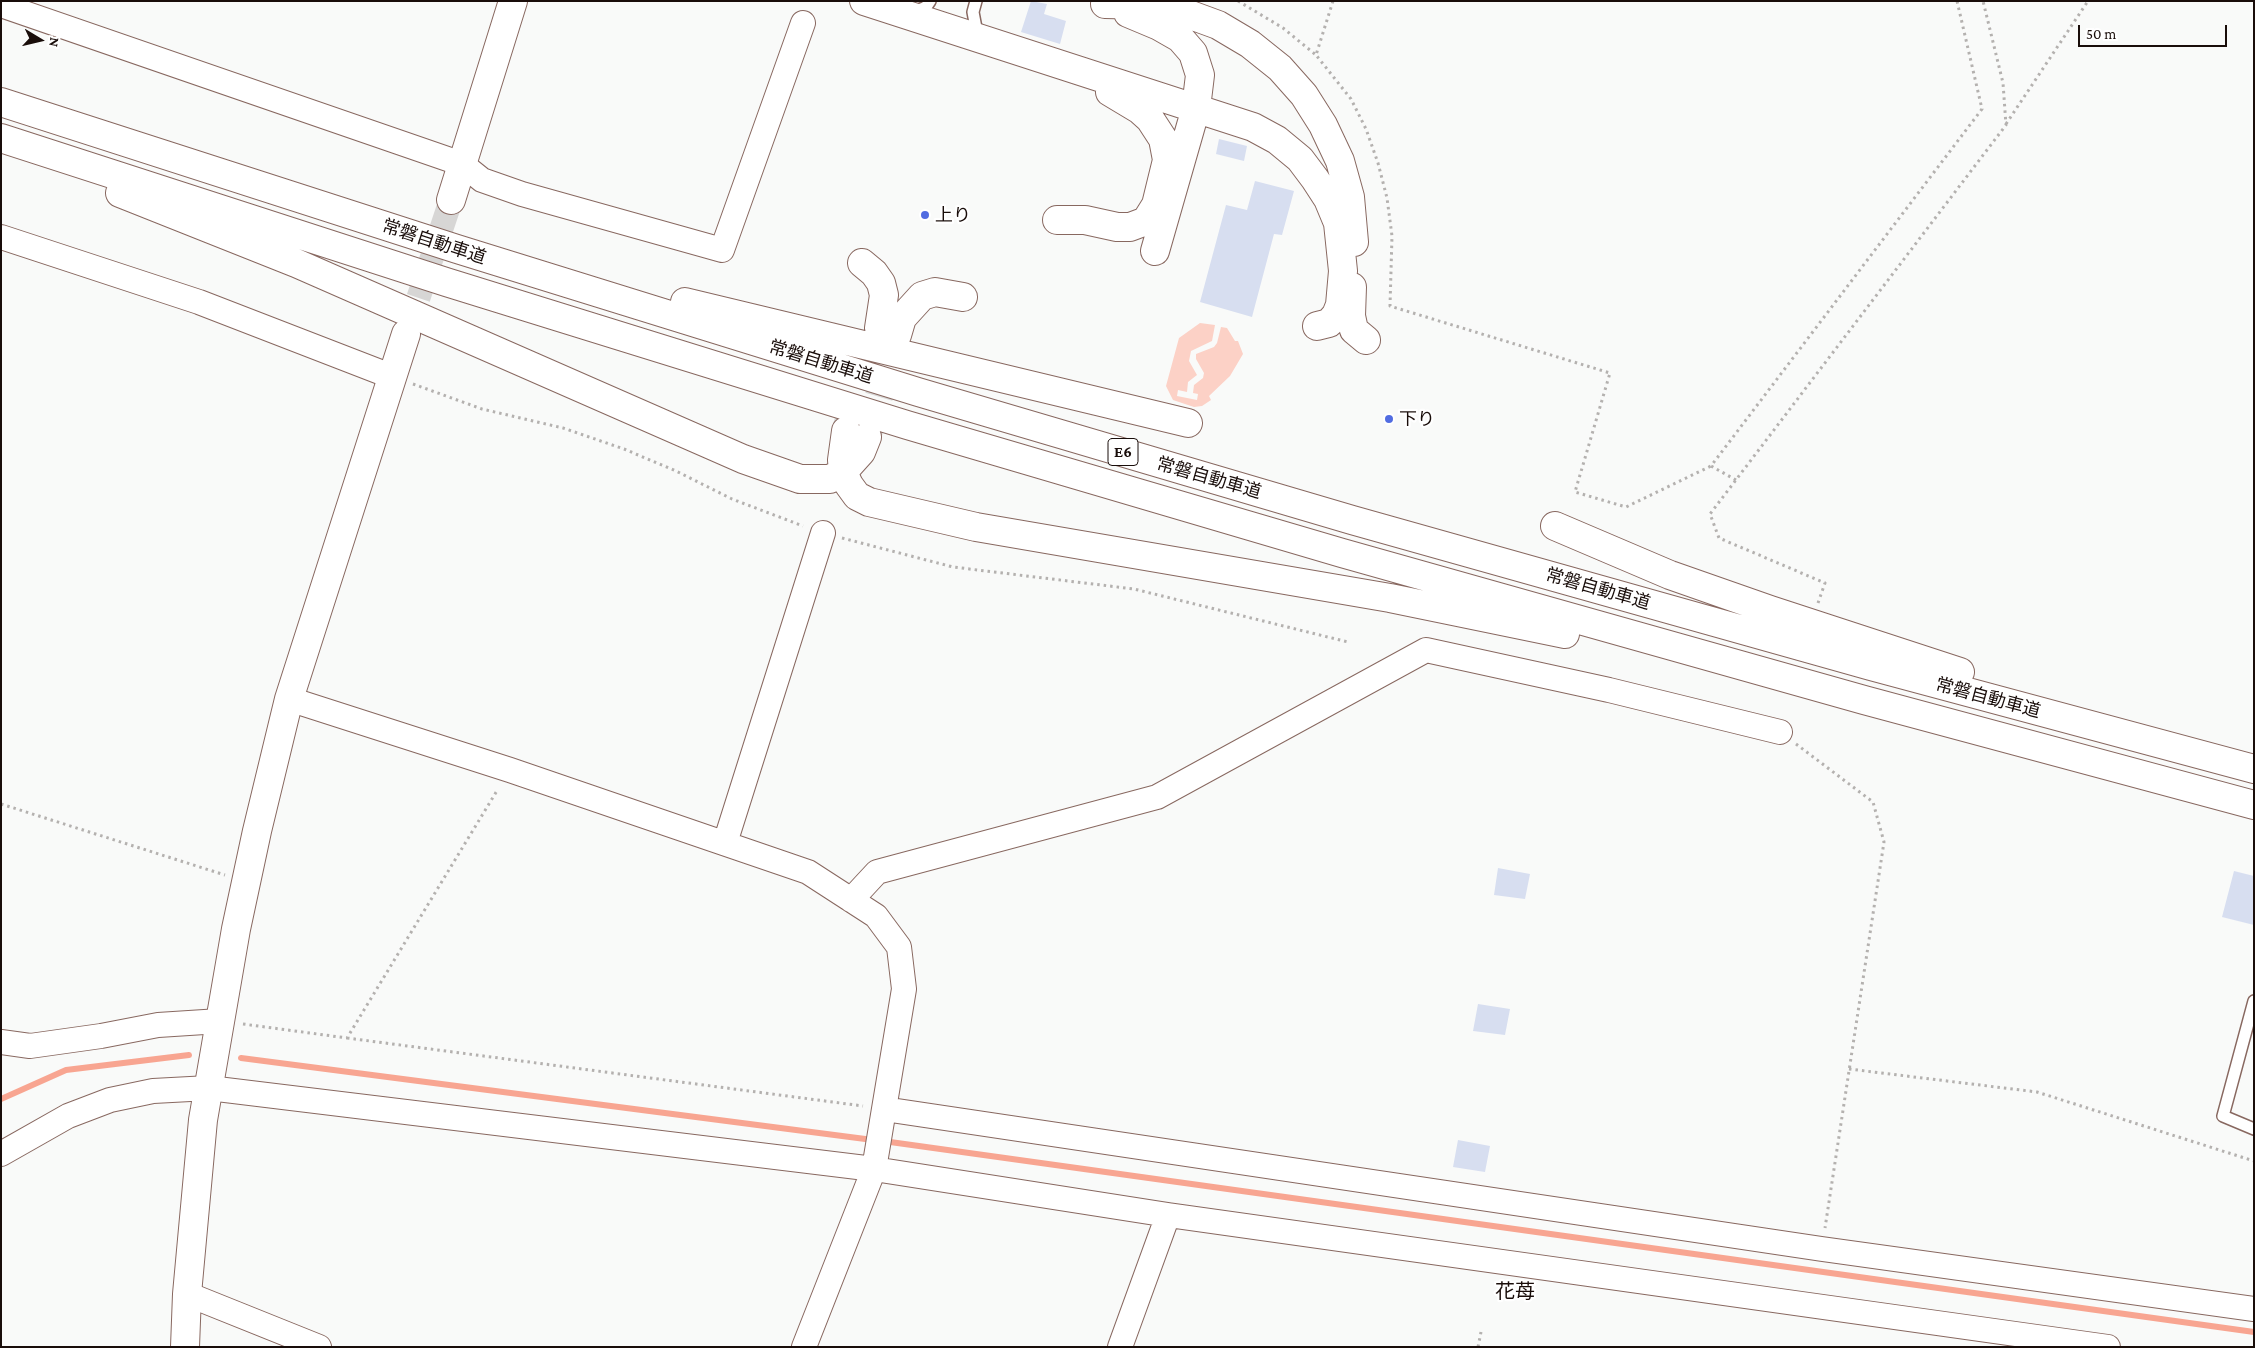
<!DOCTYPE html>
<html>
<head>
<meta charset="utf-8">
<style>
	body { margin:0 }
	#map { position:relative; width:2255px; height:1348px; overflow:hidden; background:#f9faf9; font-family:"Crimson Pro",serif }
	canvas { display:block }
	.frame { position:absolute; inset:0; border:2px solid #190d0a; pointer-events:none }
	.north { position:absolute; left:15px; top:15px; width:50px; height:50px; -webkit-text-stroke:4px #fff; paint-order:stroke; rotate:99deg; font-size:14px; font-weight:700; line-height:20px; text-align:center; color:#190d0a }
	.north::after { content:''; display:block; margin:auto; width:18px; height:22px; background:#190d0a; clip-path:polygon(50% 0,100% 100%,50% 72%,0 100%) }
	.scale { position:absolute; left:2078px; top:25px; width:149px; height:22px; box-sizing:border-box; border:2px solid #190d0a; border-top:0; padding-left:6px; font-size:15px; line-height:18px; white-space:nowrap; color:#190d0a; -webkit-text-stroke:4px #fff; paint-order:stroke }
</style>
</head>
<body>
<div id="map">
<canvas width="2255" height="1348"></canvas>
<div class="frame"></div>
<div class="north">N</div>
<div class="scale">50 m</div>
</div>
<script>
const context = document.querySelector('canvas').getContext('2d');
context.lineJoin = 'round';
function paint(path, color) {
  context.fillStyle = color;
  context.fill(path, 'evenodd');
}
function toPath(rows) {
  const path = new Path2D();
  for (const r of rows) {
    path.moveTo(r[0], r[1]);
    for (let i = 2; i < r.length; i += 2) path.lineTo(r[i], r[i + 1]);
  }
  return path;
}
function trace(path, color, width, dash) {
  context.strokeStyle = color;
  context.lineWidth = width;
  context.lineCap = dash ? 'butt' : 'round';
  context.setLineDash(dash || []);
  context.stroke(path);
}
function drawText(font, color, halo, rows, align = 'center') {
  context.font = font + ' "Crimson Pro","Noto Sans JP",serif';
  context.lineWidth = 4.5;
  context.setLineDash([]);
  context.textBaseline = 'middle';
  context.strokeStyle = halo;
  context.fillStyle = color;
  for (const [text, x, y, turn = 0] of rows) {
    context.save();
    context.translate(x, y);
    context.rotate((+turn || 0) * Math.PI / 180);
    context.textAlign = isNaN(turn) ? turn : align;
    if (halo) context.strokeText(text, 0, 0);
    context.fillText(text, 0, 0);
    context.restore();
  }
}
const green = toPath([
	[1200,323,1215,325,1212,341,1191,351,1189,361,1197,375,1188,382,1187,392,1178,390,1177,396,1197,400,1198,394,1193,393,1194,385,1203,378,1204,373,1196,359,1196,354,1214,347,1217,343,1221,327,1227,328,1235,341,1238,341,1243,354,1230,376,1209,396,1211,400,1202,406,1194,407,1173,400,1166,386,1179,338]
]);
const stream = toPath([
	[241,1058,873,1140],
	[1,1099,66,1070,189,1055],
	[883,1141,2254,1332]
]);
const building = toPath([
	[1031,1,1047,4,1044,14,1066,21,1060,44,1021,32],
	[1219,139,1247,146,1244,161,1216,154],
	[1255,181,1294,191,1282,235,1274,234,1252,317,1200,302,1226,205,1247,210],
	[1498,868,1530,874,1525,899,1494,895],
	[2234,871,2254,876,2254,925,2222,917],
	[1478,1004,1510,1009,1505,1035,1473,1031],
	[1458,1140,1490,1146,1485,1172,1453,1167]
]);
const streetTunnel = toPath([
	[407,332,451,200]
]);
const highwayTunnel = toPath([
	[846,429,879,328],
	[867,437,897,335]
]);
const path = toPath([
	[1238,1,1283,28,1316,55],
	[1333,1,1316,55,1351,99,1366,129,1378,163,1387,198,1392,236,1390,306,1610,373,1575,492,1626,507,1711,466],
	[2006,124,2088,1],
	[413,384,482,409,563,428,624,449,676,471,732,499,803,526],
	[1736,480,1711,466,1982,109,1957,1],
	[842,538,953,567,1134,589,1348,642],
	[1818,603,1825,583,1719,538,1710,514,2006,125,2003,83,1983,1],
	[1796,744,1873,802,1884,842,1825,1228],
	[1,804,225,875],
	[243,1024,347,1038,498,789],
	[347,1038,863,1106],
	[1849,1069,2037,1092,2254,1161],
	[1478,1347,1481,1332]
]);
const lane = toPath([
	[976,1,973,12,976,28,982,34],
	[914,12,926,7,930,1],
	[2254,1001,2223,1116,2254,1129]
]);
const street = toPath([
	[1,5,462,164,482,180,522,194,722,250,803,23],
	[1,237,199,302,393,377],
	[289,699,510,770,808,872,876,916,899,947,904,989,874,1169,804,1347],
	[725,843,823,533],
	[851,900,877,872,1157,797,1426,650,1609,690,1780,732],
	[1,1042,30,1046,101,1036,158,1025,220,1021],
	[884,1109,1822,1249,2254,1309],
	[1,1154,68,1116,110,1100,153,1091,209,1088,874,1169,1168,1215,2108,1347],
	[187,1294,319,1347],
	[1120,1347,1168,1215]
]);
const secondary = toPath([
	[451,200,513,1],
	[185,1347,187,1294,203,1120,236,929,257,831,289,699,406,334]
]);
const highway = toPath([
	[864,1,1253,127,1277,140,1300,159,1315,179,1328,199,1338,223,1343,271,1340,305,1336,315,1329,323,1317,326],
	[1105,4,1150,5,1188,14,1218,25,1250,44,1280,68,1304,95,1323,125,1340,161,1350,197,1354,242],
	[1128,13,1159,26,1180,38,1193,53,1200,75,1196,108,1155,251],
	[1,102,457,249,918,392,1352,520,1871,666,2254,769],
	[1,138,446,282,907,425,1342,553,1864,700,2254,805],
	[120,193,296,263,743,459,800,479,830,479,843,472,861,452,867,437],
	[1057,220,1085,220,1117,227,1130,227,1146,221,1156,205,1167,160,1163,139,1150,119,1140,110,1110,92],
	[862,263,874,273,881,283,884,295,879,328],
	[1352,287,1351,316,1354,330,1366,340],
	[685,302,1188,423],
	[897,335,902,318,922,296,935,292,963,297],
	[846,431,842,460,843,472,849,485,857,496,869,502,976,527,1390,598,1565,634],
	[1555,526,1670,575,1770,610,1960,672]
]);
const markers = [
	[925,215,5,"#516ce1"],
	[1389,419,5,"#516ce1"]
];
const shields = [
	[1123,452,30]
];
const shieldNames = [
	["E6",1123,452]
];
const poiNames = [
	["上り",935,215],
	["下り",1399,419]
];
const streetNames = [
	["常磐自動車道",434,242,18],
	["常磐自動車道",821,362,17],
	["常磐自動車道",1209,478,16],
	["常磐自動車道",1598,589,16],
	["常磐自動車道",1988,698,15]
];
const quarterNames = [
	["花苺",1515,1292]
];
paint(green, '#fcd1c6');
trace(stream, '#f8a591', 6);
paint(building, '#d7def0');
trace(streetTunnel, '#d7d6d5', 24, [24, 12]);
trace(highwayTunnel, '#d7d6d5', 28, [28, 14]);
trace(lane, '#886860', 14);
trace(street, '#886860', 26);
trace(secondary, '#886860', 30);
trace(highway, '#886860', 30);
trace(path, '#b4b1af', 3, [2.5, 4]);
trace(lane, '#fff', 11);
trace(street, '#fff', 24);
trace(secondary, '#fff', 28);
trace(highway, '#fff', 28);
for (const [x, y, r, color] of markers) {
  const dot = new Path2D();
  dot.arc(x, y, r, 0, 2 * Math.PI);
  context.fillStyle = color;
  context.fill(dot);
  trace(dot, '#fff', 2);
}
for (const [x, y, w] of shields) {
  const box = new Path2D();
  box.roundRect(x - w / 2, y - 13.5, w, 27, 4);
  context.fillStyle = '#fff';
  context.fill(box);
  trace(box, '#190d0a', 1);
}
drawText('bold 16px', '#190d0a', null, shieldNames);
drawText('18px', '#190d0a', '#fff', poiNames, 'left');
drawText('18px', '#190d0a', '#fff', streetNames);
drawText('20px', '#190d0a', '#fff', quarterNames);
</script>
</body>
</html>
